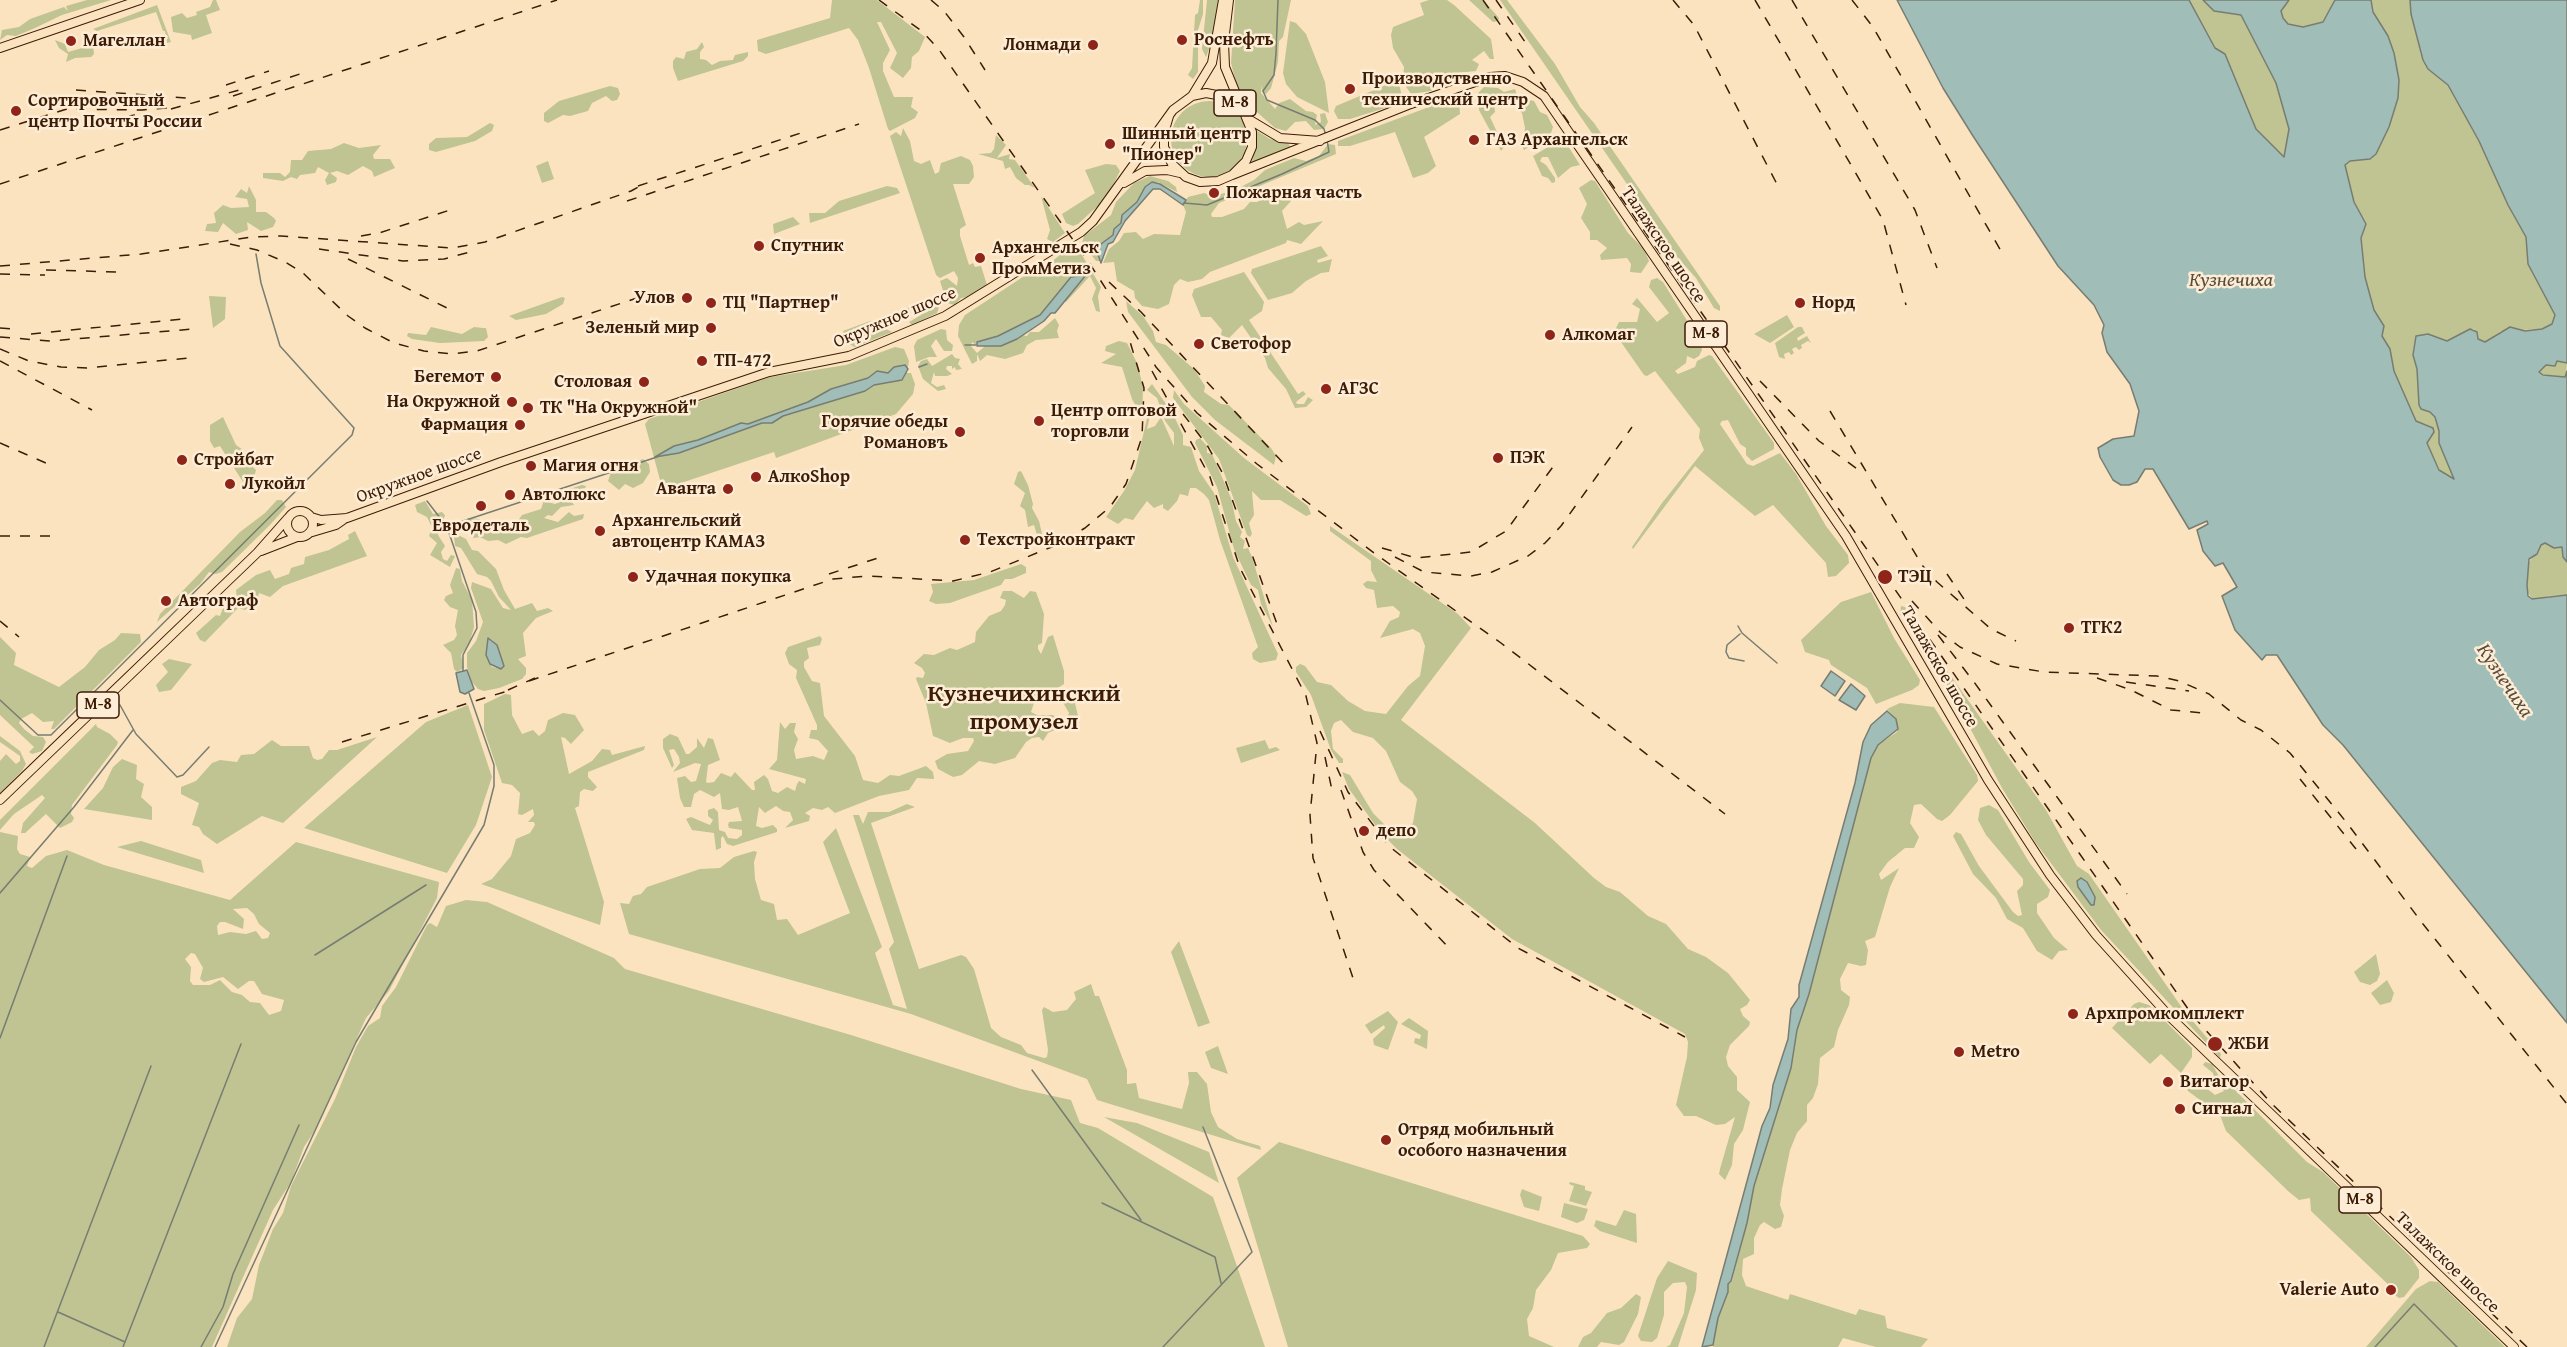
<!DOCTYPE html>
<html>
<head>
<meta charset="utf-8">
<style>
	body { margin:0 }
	canvas { display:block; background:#fce3c0 }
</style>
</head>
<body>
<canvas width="2567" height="1347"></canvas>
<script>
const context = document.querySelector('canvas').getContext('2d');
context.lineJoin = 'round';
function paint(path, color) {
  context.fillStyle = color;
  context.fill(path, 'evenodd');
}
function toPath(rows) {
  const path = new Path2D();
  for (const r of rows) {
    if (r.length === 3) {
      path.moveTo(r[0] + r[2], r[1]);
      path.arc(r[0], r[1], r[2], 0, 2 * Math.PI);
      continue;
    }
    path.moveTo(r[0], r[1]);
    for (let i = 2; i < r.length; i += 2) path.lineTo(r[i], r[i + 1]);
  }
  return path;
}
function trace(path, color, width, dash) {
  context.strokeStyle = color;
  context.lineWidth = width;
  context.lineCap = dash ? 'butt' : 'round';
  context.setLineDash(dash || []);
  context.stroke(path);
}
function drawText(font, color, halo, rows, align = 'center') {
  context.font = font + ' "Gentium Book Plus",serif';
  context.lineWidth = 5;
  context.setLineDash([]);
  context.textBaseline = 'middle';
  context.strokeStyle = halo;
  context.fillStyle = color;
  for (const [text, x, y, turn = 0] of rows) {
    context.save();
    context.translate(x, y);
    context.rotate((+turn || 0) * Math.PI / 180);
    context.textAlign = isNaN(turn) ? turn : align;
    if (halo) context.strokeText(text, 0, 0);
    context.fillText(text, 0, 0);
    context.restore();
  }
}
const green = toPath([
	[87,0,111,0,62,15,35,28,16,36,7,35,0,40,2,30,19,27,30,19,64,7,68,11,66,6],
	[213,0,216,0,220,10,206,15,212,33,192,40,191,35,173,32,171,17,182,13,187,18,197,15,196,12,210,7],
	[832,0,877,0,925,37,919,51,912,57,911,68,903,78,890,68,897,53,881,22,877,22,890,50,883,63,883,71,894,97,913,97,911,107,918,112,915,118,890,131,888,129,869,68,858,40,849,28,766,54,758,51,757,40,830,18],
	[1200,0,1203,0,1203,14,1198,30,1198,72,1193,79,1188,75,1192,68,1195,15,1198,13],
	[1207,0,1218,0,1213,39,1206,57,1202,49],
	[1235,0,1291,0,1283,37,1279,41,1278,62,1271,88,1266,94,1262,92,1261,84,1261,93,1275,109,1279,103,1290,99,1306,111,1313,112,1317,115,1315,125,1321,122,1320,114,1325,113,1328,122,1324,129,1314,130,1306,121,1295,122,1286,131,1275,128,1250,106,1236,83,1231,63],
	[1429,0,1447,0,1454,5,1491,39,1494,59,1490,59,1484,51,1472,60,1479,64,1476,71,1457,73,1453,82,1443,82,1431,91,1411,94,1403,82,1404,67,1393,48,1391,35,1393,27,1424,15,1420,3],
	[1469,0,1483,0,1499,18,1498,21,1493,22],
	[1500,0,1507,0,1555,64,1580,107,1594,123,1720,306,1720,311,1714,308,1696,278,1678,258],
	[2189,0,2203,0,2214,11,2241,15,2276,83,2289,129,2285,158,2256,129,2225,54,2215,48],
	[2289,0,2335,0,2323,22,2303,27,2288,24,2283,18,2281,11],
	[2371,0,2410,0,2421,55,2432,72,2448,85,2479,141,2508,205,2526,237,2529,264,2555,315,2552,324,2542,329,2501,331,2485,342,2478,339,2474,329,2470,329,2447,341,2432,335,2416,336,2413,355,2417,369,2419,405,2421,409,2430,412,2435,417,2439,431,2439,443,2455,480,2440,470,2427,443,2434,432,2430,426,2416,421,2394,371,2390,349,2382,336,2384,326,2374,310,2365,277,2361,238,2366,224,2354,202,2345,165,2350,161,2370,159,2378,150,2398,98,2399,80,2394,53,2388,36,2373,12],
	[157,5,171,42,167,43,165,31,163,31,156,12,97,31,93,29],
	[1290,21,1296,23,1306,34,1325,82,1329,113,1297,97,1286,84,1283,73],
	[55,40,65,44,68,52,93,45,94,54,91,57,75,58,66,62,68,54,59,48],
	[702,42,704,47,700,52,700,59,706,60,712,65,720,61,733,60,735,55,748,52,748,56,743,61,678,81,673,68,673,61,676,57,684,59,686,52,697,49],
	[1398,80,1403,100,1401,103,1350,119,1338,119,1334,111,1336,106],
	[610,86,618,88,620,94,617,100,612,101,606,96,592,103,588,111,570,116,563,115,548,123,544,121,544,113,559,101],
	[1484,87,1498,88,1504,92,1515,89,1518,98,1534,101,1540,112,1547,115,1553,127,1551,133,1524,150,1522,146,1525,128,1522,113,1515,106,1494,104,1495,112,1490,117,1504,147,1501,151,1479,110,1478,93],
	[1453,98,1459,101,1460,114,1424,137,1436,166,1428,173,1413,178,1395,132,1350,146,1338,146,1338,141],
	[1209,139,38],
	[490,123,494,125,492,131,475,141,436,152,429,150,429,144,436,138,467,137],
	[903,128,910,141,914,161,921,164,930,160,935,174,939,172,941,163,961,156,970,160,973,166,974,177,969,184,953,184,966,225,960,229,960,236,969,265,973,263,975,267,981,266,987,285,969,297,961,298,955,305,947,303,940,281,947,278,957,286,958,278,954,271,940,278,936,275,890,136,896,132,901,136],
	[1257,131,1270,139,1288,143,1291,148,1252,162],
	[996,135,1006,145,997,158,1010,154,1009,159,1015,160,1035,188,1029,185,1025,185,1016,178,1010,167,1005,169,1003,161,978,154,991,153,994,149],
	[1563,138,1580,165,1571,167,1558,178,1548,157,1542,157,1540,161,1546,165,1555,178,1555,182,1552,183,1548,178,1542,176,1533,156],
	[344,143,359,148,381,145,373,155,374,159,390,159,395,168,374,177,372,171,363,166,348,175,337,171,330,173,337,178,336,182,327,185,325,180,329,173,318,167,315,173,300,175,297,179,291,177,283,181,263,178,263,173,280,173,285,177,290,172,291,160,302,160,308,151,331,149],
	[1328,144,1335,145,1336,154,1219,203,1211,214,1212,217,1222,217,1244,209,1250,202,1257,202,1269,195,1285,191,1291,201,1282,211,1287,229,1299,222,1304,225,1323,221,1301,244,1287,240,1286,243,1210,272,1202,279,1188,282,1180,279,1174,285,1169,304,1158,309,1142,306,1135,298,1134,291,1117,281,1114,262,1103,263,1109,249,1119,241,1124,233,1136,232,1143,239,1154,234,1180,235,1186,212,1183,205,1188,197,1204,193,1212,196,1233,191,1254,180,1265,170,1294,158,1306,161,1319,156],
	[548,161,554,179,542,183,536,166],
	[1106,164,1116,165,1120,171,1112,187,1100,204,1078,224,1073,226,1066,223,1062,214,1095,193,1085,170],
	[1150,176,1168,181,1176,187,1177,192,1158,182,1147,185,1137,202,1122,215,1121,223,1113,235,1101,244,1097,252,1100,261,1096,261,1082,243,1084,236,1111,215,1116,202,1134,183],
	[1591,180,1595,181,1628,233,1644,249,1649,261,1641,273,1630,272,1631,264,1627,258,1601,260,1600,255,1607,248,1597,240,1590,240,1590,232,1581,218,1587,204,1579,188],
	[249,186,256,200,256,212,266,212,274,218,276,221,273,227,261,231,247,222,248,230,236,234,223,223,218,232,205,231,207,224,216,223,214,213,223,205,231,208,249,207,247,199,235,197,241,189,247,193],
	[887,186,897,188,900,193,810,223,809,213,825,213,839,201],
	[1041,196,1065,233,1053,242,1047,239,1050,230],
	[793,217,800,224,774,234,773,224],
	[1071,246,1079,250,1101,287,1098,296,1100,312,1096,311,1092,299,1096,288,1090,276,1066,302,1064,301,1084,274,1072,276,1040,315,998,336,977,342,976,345,972,342,971,346,977,353,985,346,1001,346,1021,335,1027,336,1030,332,1039,332,1055,318,1059,325,1057,331,1059,338,1036,340,1027,345,1023,353,1005,359,987,355,980,361,977,354,977,361,972,364,958,336,959,325,965,315,1035,269,1050,263],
	[1321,246,1328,256,1317,260,1318,263,1332,259,1329,272,1321,273,1306,281,1292,293,1268,300,1251,273,1252,269],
	[1244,272,1264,302,1262,311,1249,320,1298,394,1303,391,1306,394,1296,402,1297,404,1304,404,1308,397,1313,400,1306,407,1295,408,1286,389,1268,368,1265,358,1242,325,1229,338,1221,335,1222,330,1211,317,1201,317,1192,295,1194,289],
	[1657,278,1663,282,1701,343,1702,350,1699,356,1694,359,1687,356,1686,363,1675,371,1678,374,1695,367,1697,361,1709,355,1712,356,1774,443,1774,449,1752,461,1746,455,1746,448,1740,444,1728,420,1722,421,1720,424,1747,464,1753,466,1780,453,1796,474,1826,526,1848,555,1849,563,1836,576,1828,577,1826,563,1773,505,1755,516,1695,466,1633,549,1632,547,1662,503,1704,450,1699,438,1700,429,1655,371,1647,376,1644,375,1614,332,1619,322,1637,322,1640,309,1632,304,1637,298,1657,322,1669,313,1649,287,1651,280],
	[209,296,226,297,225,319,213,328],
	[562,297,565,298,563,304,546,314,516,320,509,316],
	[935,297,939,307,937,313,912,325,909,322,921,315,922,310,916,308,900,311],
	[1126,301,1143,316,1153,331,1156,342,1166,345,1194,369,1205,386,1204,392,1221,404,1229,405,1271,448,1276,456,1274,465,1215,420,1192,397,1128,312],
	[1787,315,1794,327,1770,343,1754,334],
	[870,321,892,332,855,347,849,344,843,331],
	[431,327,462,334,474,327,483,328,486,328,488,337,484,341,440,343,412,339,407,336,408,333,426,335],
	[1798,327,1802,327,1805,333,1797,338,1798,341,1807,336,1811,343,1808,341,1801,345,1802,348,1799,350,1796,347,1792,349,1794,353,1791,355,1789,352,1784,354,1785,359,1779,357,1775,343],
	[941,329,946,330,947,340,953,345,952,351,944,351,936,339,931,346,937,357,929,357,916,362,914,346,917,340],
	[1119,341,1127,343,1138,365,1143,388,1142,417,1132,399,1122,367,1101,363,1116,354,1105,351,1106,346],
	[895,347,904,349,909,361,908,367,902,367,888,373,877,371,868,378,831,389,808,402,748,424,741,424,698,440,674,446,655,457,679,453,762,423,865,391,874,385,902,380,906,373,911,373,915,384,913,394,896,414,776,458,774,452,681,483,682,489,664,495,645,424,649,419,770,377,846,365],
	[952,354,955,358,960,359,958,364,962,369,956,370,955,367,952,369,952,366,947,366,946,369,952,374,947,376,935,376,934,372,931,383,937,387,944,385,946,389,938,391,923,379,918,366,921,361,927,359,932,366],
	[2557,361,2567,363,2566,377,2540,374,2539,372,2546,364,2555,366],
	[1152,384,1173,414,1183,435,1183,445,1191,447,1199,471,1214,493,1233,557,1278,654,1276,660,1260,663,1253,659,1252,653,1258,647,1220,540,1209,500,1204,494,1196,488,1190,488,1188,496,1180,494,1177,501,1168,511,1163,508,1163,504,1154,508,1147,501,1133,520,1125,518,1118,524,1106,517,1124,491,1135,470,1148,414,1150,416,1147,429,1155,426,1161,417,1174,446,1174,433,1165,421,1157,398,1147,390],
	[1174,390,1184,404,1244,458,1308,506,1311,514,1306,516,1280,500,1261,500,1252,491,1254,515,1249,523,1252,534,1250,537,1247,535,1219,459,1173,398],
	[223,417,236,445,243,450,245,460,256,470,255,474,243,482,220,446,214,448,210,441,210,425],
	[1200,438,1207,446,1207,453,1212,454,1231,498,1236,521,1242,532,1240,537,1245,541,1243,549,1248,548,1252,557,1273,627,1261,604,1258,590,1251,585,1234,549,1217,487,1195,443,1196,440],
	[643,459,649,464,650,472,643,483,633,488,625,484,619,490,608,481,611,472],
	[1021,471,1028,485,1033,504,1032,508,1039,521,1043,538,1037,535,1034,525,1028,527,1025,510,1020,506,1025,493,1014,484,1018,472],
	[582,485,586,486,585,488,548,502,555,504,570,498,574,505,561,507,552,516,548,515,544,518,558,522,569,512,574,516,584,514,583,519,527,538,521,537,506,544,498,540,488,541,480,537,473,538,475,531,465,530,461,525,468,518,480,519,485,529,491,531,507,526,509,533,515,533,518,530,515,525,522,515,541,509,544,500,551,495],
	[277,500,282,500,286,507,270,525,222,572,216,574,209,572,200,584,157,622,160,614,240,532,265,513],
	[425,501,433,514,442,512,445,515,442,524,445,527,439,530,438,535,445,546,441,552,443,559,447,561,451,555,455,556,450,567,430,555,437,543,429,536,432,527,427,517,417,512,415,505],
	[1330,526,1458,614,1471,628,1401,720,1535,823,1594,878,1606,887,1620,892,1648,916,1666,924,1688,949,1706,957,1728,973,1750,1000,1747,1005,1740,1009,1743,1016,1750,1022,1749,1026,1730,1045,1726,1057,1728,1066,1737,1077,1737,1090,1750,1102,1743,1130,1734,1144,1732,1165,1725,1180,1719,1174,1720,1169,1735,1117,1725,1124,1716,1125,1696,1116,1684,1116,1676,1105,1687,1057,1688,1042,1685,1034,1512,939,1397,849,1381,833,1349,789,1342,772,1350,775,1373,813,1386,826,1390,829,1409,827,1413,823,1417,799,1412,791,1400,782,1386,751,1373,738,1353,732,1341,720,1334,723,1331,731,1333,749,1343,759,1343,763,1339,763,1331,750,1311,695,1296,672,1296,667,1300,664,1305,666,1317,682,1331,685,1348,701,1365,711,1386,714,1408,686,1420,676,1425,646,1420,633,1413,629,1380,638,1390,621,1399,617,1400,612,1393,606,1377,608,1374,590,1366,588,1363,584,1367,581,1377,582,1371,570,1371,561,1330,531],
	[355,531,367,556,283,586,270,597,259,593,257,601,245,610,238,608,205,642,200,640,196,633,216,615,220,616,223,608,226,609,232,600,237,598,236,590,256,575,270,570,275,579,289,574,291,568,304,564,305,557,329,550,349,539,348,535],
	[458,535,466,539,472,550,478,551,496,569,504,590,515,609,532,603,537,611,548,608,553,611,536,618,523,633,526,656,518,659,526,668,526,674,522,679,499,688,484,691,478,689,472,682,467,667,467,653,476,641,483,622,471,588,472,582,491,589,503,608,511,610,499,597,491,581,487,577,477,574,461,548,455,546,454,537],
	[492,640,503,663,501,669,492,667,486,655,487,646],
	[2545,543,2549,546,2563,547,2563,557,2567,562,2567,595,2549,596,2537,600,2532,599,2527,591,2527,565,2541,545],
	[1021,564,1026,567,1026,573,1012,579,1005,579,1001,585,950,603,936,604,929,601,933,592,931,584,974,580],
	[456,568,460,569,462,581,472,600,474,627,469,645,461,655,464,668,457,672,454,669,451,653,443,645,454,640,457,635,455,626,458,610,450,607,444,600,446,596,453,593,450,585],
	[1003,591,1012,591,1024,598,1030,591,1036,592,1044,614,1042,643,1038,645,1038,649,1041,654,1048,637,1053,635,1064,671,1064,684,1034,703,1031,712,1037,715,1053,715,1058,720,1066,721,1069,713,1060,697,1067,689,1074,699,1079,720,1071,727,1061,727,1048,733,1043,741,1039,737,1032,738,1026,742,1015,758,995,764,979,761,962,775,953,777,938,769,935,761,947,754,968,751,974,741,973,738,963,738,950,743,933,736,926,703,916,679,917,677,923,678,925,673,922,668,914,663,924,654,934,655,950,648,957,650,975,642,976,632,989,616,1001,611,1005,605,1006,600,1000,598],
	[1871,592,1894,638,1920,680,1919,685,1912,690,1876,704,1867,688,1831,665,1829,660,1805,652,1801,640,1841,602],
	[1901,606,1905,607,1909,617,2046,810,2077,866,2089,874,2185,1012,2221,1054,2220,1058,2101,930,2035,842,2002,788,1941,674,1908,618,1900,615],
	[121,633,140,634,141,642,54,729,51,729,54,721,43,722,32,713,21,719,19,723,24,729,33,736,43,737,46,742,42,751,32,754,29,752,34,747,0,715,0,637,16,653,14,665,59,687,85,667,99,650,115,640],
	[820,636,822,639,820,645,807,648,809,658,804,662,804,667,812,681,820,683,824,716,855,756,863,780,878,783,890,775,899,776,926,766,933,772,934,779,917,778,909,790,879,796,835,813,828,807,822,810,813,808,805,813,810,816,809,821,785,828,793,820,790,812,783,811,776,806,765,813,759,807,756,826,762,828,773,825,777,829,777,832,733,846,727,844,723,836,721,838,721,848,716,850,714,833,692,830,686,819,691,817,710,825,713,820,708,816,708,810,714,808,718,812,719,830,725,832,728,838,737,839,742,835,742,830,729,828,728,825,729,822,742,821,738,807,729,810,722,809,720,793,714,797,700,790,694,794,691,807,684,807,680,798,677,778,685,776,691,782,696,781,701,764,695,763,673,772,680,763,679,757,674,749,669,750,674,765,672,768,663,748,663,739,670,734,678,737,686,754,689,754,697,747,697,738,704,748,708,738,713,739,720,760,708,765,706,782,708,783,714,782,721,773,731,777,735,772,752,790,755,790,754,782,764,775,768,779,772,791,778,793,787,787,795,791,797,784,799,781,805,784,806,779,769,769,777,760,780,722,785,729,790,723,796,723,794,732,798,739,794,750,796,759,813,756,824,760,828,751,818,740,809,738,811,730,817,730,817,725,796,678,797,670,789,664,785,653,788,647],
	[169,659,192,664,171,690,159,692,156,685,168,672,162,664],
	[505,694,511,695,512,715,522,734,533,730,539,736,545,731,548,720,563,713,575,715,584,730,571,744,565,738,561,737,569,774,592,761,602,749,610,750,612,755,645,746,644,750,588,772,588,777,597,787,593,791,584,789,580,792,579,806,575,808,604,902,600,925,481,884,492,879,511,856,516,839,530,833,535,825,534,822,528,822,534,815,533,809,522,815,518,814,520,793,512,785,502,783,484,730,484,704],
	[1900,703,1934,707,1977,775,1978,781,1950,815,1942,821,1937,819,1921,804,1914,805,1910,823,1919,837,1914,848,1905,848,1888,862,1879,874,1881,880,1899,868,1890,887,1875,937,1865,941,1868,950,1866,965,1861,966,1848,963,1840,979,1841,990,1850,997,1849,1005,1838,1030,1834,1047,1820,1058,1818,1084,1813,1098,1807,1105,1807,1121,1797,1133,1790,1150,1782,1189,1780,1205,1784,1216,1781,1227,1775,1229,1764,1222,1760,1225,1754,1238,1754,1254,1743,1259,1742,1275,1746,1286,1788,1300,1790,1294,1856,1315,1859,1309,1885,1316,1887,1328,1928,1339,1921,1347,1876,1347,1843,1338,1838,1347,1713,1347,1718,1318,1728,1292,1728,1284,1732,1281,1747,1223,1754,1186,1791,1068,1797,1030,1809,994,1871,758,1878,745,1897,732,1896,719,1887,709],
	[468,705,492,777,476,825,447,873,304,828,426,722],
	[96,724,97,727,110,734,118,742,117,745,72,805,71,814,74,818,72,822,60,828,46,814,25,833,21,833,23,823,45,798,42,795,14,814,0,830,0,820],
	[0,736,20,751,26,764,22,771,0,793,0,761,6,754,16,764,20,761,20,756,0,742],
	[377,737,283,823,262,816,217,844,203,834,199,827,192,825,199,803,181,794,181,787,196,781,212,763,220,760,237,762,241,755,254,754,272,740,281,746,309,746,313,758,317,760,322,759,329,750,337,750],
	[1265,740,1269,749,1276,747,1280,750,1241,763,1236,748],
	[122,759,137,765,136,779,144,784,141,797,152,807,152,820,84,809,103,788,113,767],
	[907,804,915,807,871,823,919,969,961,955,966,957,974,969,991,1028,1001,1037,1021,1045,1027,1053,1044,1058,1047,1057,1048,1050,1042,1010,1044,1007,1053,1012,1067,1010,1076,999,1074,992,1091,984,1095,996,1099,996,1127,1070,1127,1084,1136,1083,1139,1098,1182,1109,1189,1083,1188,1072,1197,1072,1207,1084,1211,1112,1218,1127,1237,1139,1260,1146,1261,1150,1097,1100,1087,1079,911,1014,629,934,620,903,629,904,633,896,641,894,647,887,700,869,720,868,734,857,754,851,757,852,754,862,755,879,761,900,774,904,777,920,787,919,798,935,850,913,823,842,836,828,882,947,875,953,893,1005,907,1009,889,949,894,942,853,815,859,815,863,824,868,812,889,812],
	[1989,805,1998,810,2029,862,2050,890,2048,897,2037,904,2037,913,2054,938,2068,950,2059,951,2052,960,2037,951,2023,928,2007,919,1996,898,1973,874,1953,836,1956,832,1961,834,1979,866,2013,912,2018,916,2022,915,2017,891,2023,885,2023,879,1986,835,1978,820,1980,808],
	[0,832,18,836,17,849,20,854,30,857,27,866,32,868,46,856,67,850,104,865,230,900,296,842,439,882,437,898,389,991,366,1018,317,1127,304,1147,291,1182,273,1210,212,1347,0,1347],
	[247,908,254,914,259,924,270,933,268,938,262,939,256,931,246,934,230,932,218,935,217,926,220,922,225,922,243,929,244,919,233,909],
	[191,953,195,954,203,968,200,979,204,982,223,977,238,989,249,981,254,981,262,994,284,1000,281,1011,269,1015,260,1003,250,1002,242,995,232,992,220,980,210,985,193,985,190,981,191,967,185,959],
	[141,841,201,860,204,873,117,847],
	[466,900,487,902,614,958,625,969,851,1035,1021,1089,1071,1100,1080,1123,1098,1128,1213,1197,1265,1347,227,1347,237,1318,252,1299,259,1265,273,1229,283,1213,291,1186,335,1099,356,1047,368,1026,380,1018,382,1006,396,987,427,925,430,923,437,927,446,906],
	[1179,941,1210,1023,1198,1027,1171,952],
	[2376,954,2380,974,2377,981,2370,985,2360,982,2354,972],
	[2387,980,2394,993,2391,1002,2380,1005,2371,993],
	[2139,1002,2149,1005,2192,1048,2192,1057,2181,1073,2161,1054,2150,1064,2112,1028,2134,1004],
	[1388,1011,1398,1022,1388,1050,1374,1045,1373,1039,1385,1028,1384,1025,1371,1034,1365,1025],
	[1409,1018,1428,1031,1427,1049,1414,1043,1415,1038,1420,1039,1421,1035,1401,1024],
	[1218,1046,1228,1074,1211,1068,1205,1052],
	[2205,1062,2212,1064,2221,1080,2229,1084,2307,1162,2323,1172,2411,1257,2419,1270,2419,1278,2404,1297,2399,1298,2392,1293,2394,1290,2311,1211,2310,1198,2299,1200,2288,1191,2226,1131,2220,1115,2188,1091,2184,1080,2188,1076,2194,1081,2205,1081,2205,1087,2215,1095,2224,1091,2215,1081,2213,1073,2203,1065],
	[1104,1117,1137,1123,1209,1152,1219,1183],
	[1279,1142,1583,1236,1590,1244,1587,1248,1558,1253,1551,1270,1536,1290,1533,1308,1527,1319,1529,1336,1554,1347,1288,1347,1237,1178],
	[1570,1182,1585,1186,1585,1190,1592,1192,1586,1206,1569,1201,1574,1186,1569,1184],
	[1522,1189,1542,1197,1539,1211,1524,1207,1520,1195],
	[1564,1203,1588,1209,1584,1220,1577,1223,1561,1217],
	[1624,1210,1636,1214,1637,1243,1600,1231,1594,1226,1596,1220,1616,1226],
	[1668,1261,1697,1273,1696,1290,1678,1347,1666,1347,1670,1345,1684,1313,1687,1287,1685,1282,1673,1283,1664,1292,1664,1315,1657,1338,1652,1342,1641,1341,1638,1336,1657,1278],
	[2430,1281,2438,1282,2505,1347,2366,1347,2416,1289],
	[1636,1294,1641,1297,1638,1314,1624,1342,1619,1345,1601,1342,1597,1347,1578,1347,1583,1337,1591,1333,1607,1313,1621,1308]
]);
const water = toPath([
	[1897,0,2189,0,2215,48,2225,54,2256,129,2284,157,2289,129,2276,83,2241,15,2214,11,2203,0,2289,0,2281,11,2283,18,2288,24,2303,27,2323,22,2335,0,2371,0,2373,12,2388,36,2394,53,2399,80,2398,98,2389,127,2376,154,2370,159,2350,161,2345,165,2354,202,2366,224,2361,238,2365,277,2374,310,2384,326,2382,336,2390,349,2394,371,2416,421,2433,428,2434,432,2427,443,2439,470,2454,479,2439,443,2439,431,2435,417,2430,412,2421,409,2419,405,2417,369,2413,355,2416,336,2428,334,2447,341,2470,329,2477,332,2478,339,2485,342,2510,327,2525,331,2542,329,2552,324,2555,315,2528,264,2526,237,2508,205,2479,141,2448,85,2428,69,2423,60,2411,14,2410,0,2567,0,2567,363,2557,361,2555,366,2546,365,2539,372,2543,375,2565,377,2567,371,2567,562,2563,557,2562,547,2554,548,2545,543,2541,545,2537,554,2529,559,2527,585,2528,596,2532,599,2567,595,2567,1023,2343,745,2323,725,2277,655,2266,655,2262,660,2235,630,2222,596,2237,587,2223,563,2215,566,2203,551,2197,530,2208,524,2207,521,2189,529,2153,469,2145,469,2137,482,2129,485,2121,485,2113,480,2100,457,2098,448,2113,439,2134,436,2139,411,2130,384,2107,352,2102,333,2104,325,2094,305,2058,266,1973,136,1943,88,1897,0],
	[1152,182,1160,184,1186,200,1183,205,1160,189,1153,189,1125,221,1113,242,1108,244,1101,263,1097,252,1101,244,1113,235,1114,229,1121,223,1122,215,1137,202,1145,187,1152,182],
	[1086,275,1055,313,1051,313,1044,321,1017,339,1001,346,977,346,977,342,998,336,1040,315,1071,277,1086,275],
	[905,365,908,369,902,380,874,385,865,391,783,416,772,423,762,423,679,453,655,457,674,446,698,440,741,423,748,424,808,402,831,389,868,378,877,371,888,373,894,367,905,365],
	[488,638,497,645,504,666,501,669,490,664,486,655,488,638],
	[467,670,474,689,465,694,460,692,456,673,467,670],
	[1831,671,1845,681,1835,696,1821,686,1831,671],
	[1851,684,1865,696,1856,710,1839,700,1851,684],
	[1887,711,1896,719,1898,729,1878,745,1871,758,1809,994,1797,1030,1791,1068,1754,1186,1747,1223,1731,1281,1728,1284,1728,1292,1718,1318,1713,1345,1702,1347,1762,1126,1770,1108,1773,1085,1788,1039,1791,1009,1799,997,1799,985,1855,783,1863,742,1871,725,1887,711],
	[2081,878,2087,882,2095,897,2094,905,2091,905,2078,887,2077,881,2081,878]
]);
const stream = toPath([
	[1278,0,1276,53,1274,75,1263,91,1267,100,1315,120,1324,129,1326,136],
	[1184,203,1207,205,1282,174,1329,152,1327,140],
	[1079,276,1086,270],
	[965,345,976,345],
	[919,367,927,364],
	[427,501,447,527,476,612,477,628,463,655,463,671],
	[448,526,657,457],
	[1738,626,1742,633,1777,663],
	[1740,634,1727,645,1726,652,1729,658,1744,661],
	[0,700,38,735,51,735,352,435,354,428,280,346,261,283,256,254],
	[120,705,136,734,177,777,183,775,209,747],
	[0,893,74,807,133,730],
	[315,955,426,885],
	[0,1038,67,856],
	[1032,1070,1141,1220],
	[1102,1203,1215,1257,1221,1283],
	[58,1312,125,1342],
	[44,1347,151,1066],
	[123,1347,241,1044],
	[201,1347,223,1307,233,1274,299,1125],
	[215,1347,356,1042,484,825,494,786,494,765,469,693],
	[1163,1347,1252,1252,1203,1127],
	[2375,1347,2414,1304,2457,1347]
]);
const primary = toPath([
	[1229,0,1224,42,1225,67,1241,106],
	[0,48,140,0],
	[1192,96,1212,63,1223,0],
	[1250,120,1280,138,1320,141],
	[1232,175,1408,105,1490,77,1505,76,1523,82,1544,96,1846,536,1988,780,2050,875,2096,935,2170,1017,2514,1347],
	[1124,183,1145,171,1167,170,1180,173],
	[300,524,13],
	[311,517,321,520,347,518,501,462,769,372,849,356,945,316,1081,232,1093,221,1173,110,1192,96,1206,93,1222,96,1243,110,1252,132,1252,147,1246,161,1232,175,1218,181,1200,182,1186,177,1172,164,1164,147,1164,133,1169,116],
	[309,533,336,525,346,518],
	[261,551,297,537],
	[0,800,257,553,288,518]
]);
const rail = toPath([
	[879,0,923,32,940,51,1090,264,1156,367,1197,413,1257,464,1374,553,1501,643,1725,814],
	[931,0,944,11,964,37,985,70],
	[1483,0,2193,1016,2272,1104,2527,1347],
	[1496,0,1530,49],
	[1673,0,1694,25,1779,188],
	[1755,0,1883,220,1906,305],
	[1792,0,1915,210,1937,268],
	[1852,0,1873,27,2001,251],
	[226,85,269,71],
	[76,90,187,98],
	[233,96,306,72],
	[71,98,110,100],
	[171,109,239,90],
	[70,126,135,115],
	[0,130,67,109,142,110,179,107],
	[0,184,557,0],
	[638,186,804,132],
	[627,201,859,124],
	[361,236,379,233,450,210],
	[230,244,257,250,285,262,303,273,348,316,365,328,394,343,424,351,452,354,477,351,637,298],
	[319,249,403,261,444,259,470,252],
	[348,259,447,308],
	[0,266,141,254,252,237,281,236,452,248,485,242,631,191,644,184],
	[46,270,118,272],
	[0,274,45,275],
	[1109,282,1141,312,1287,467],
	[0,328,13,329],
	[31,334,183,319],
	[0,337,50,341,193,329],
	[0,349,29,361,61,367,87,368,188,358],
	[0,361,92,410],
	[1152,371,1210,477,1240,568,1306,696,1317,743,1310,815,1313,858,1353,978],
	[1760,381,1819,441,1860,471],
	[1830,411,1922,565,1937,582,1991,629,2016,641],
	[1183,414,1207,445,1223,474,1277,624],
	[0,443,55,467],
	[0,536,53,536],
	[1382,548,1416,558,1471,552,1506,531,1555,464],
	[1395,557,1424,572,1471,576,1492,572,1528,556,1545,543,1561,526,1632,427],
	[829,574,878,558],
	[1947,574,1966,602],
	[1912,601,1941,633,1960,647,1997,664,2044,672,2157,676,2179,681,2209,694,2241,720,2261,730,2290,753,2347,823,2423,924,2567,1104],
	[0,621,19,637],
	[1938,635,1974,682,2127,894],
	[2097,678,2131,690,2171,710,2204,713],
	[529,681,833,579,868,576,953,581,990,572,1054,546,1085,528,1110,507,1126,484,1142,437,1144,388,1128,335],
	[2126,682,2189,691],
	[508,690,535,678],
	[1320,731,1348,792,1390,847,1518,948,1685,1037],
	[342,742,514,689],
	[1325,757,1333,795],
	[2300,779,2356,849],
	[1341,790,1363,852,1374,870,1451,950]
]);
const markers = [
	[1182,40,6,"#8f2418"],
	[71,41,6,"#8f2418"],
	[1093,45,6,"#8f2418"],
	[1350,89,6,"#8f2418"],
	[16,111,6,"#8f2418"],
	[1474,140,6,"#8f2418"],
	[1110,144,6,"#8f2418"],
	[1214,193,6,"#8f2418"],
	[759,246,6,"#8f2418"],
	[980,258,6,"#8f2418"],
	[687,298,6,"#8f2418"],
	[711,303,6,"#8f2418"],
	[1800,303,6,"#8f2418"],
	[711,328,6,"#8f2418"],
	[1550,335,6,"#8f2418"],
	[1199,344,6,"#8f2418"],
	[702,361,6,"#8f2418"],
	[496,377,6,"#8f2418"],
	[644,382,6,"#8f2418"],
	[1326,389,6,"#8f2418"],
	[512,402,6,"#8f2418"],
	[528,408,6,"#8f2418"],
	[1039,421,6,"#8f2418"],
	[520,425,6,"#8f2418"],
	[960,432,6,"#8f2418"],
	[1498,458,6,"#8f2418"],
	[182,460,6,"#8f2418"],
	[531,466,6,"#8f2418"],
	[756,477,6,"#8f2418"],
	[230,484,6,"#8f2418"],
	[728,489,6,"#8f2418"],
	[510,495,6,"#8f2418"],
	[481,506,6,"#8f2418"],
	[600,531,6,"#8f2418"],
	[965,540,6,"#8f2418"],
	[633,577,6,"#8f2418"],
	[1885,577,8,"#8f2418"],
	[166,601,6,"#8f2418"],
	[2069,628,6,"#8f2418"],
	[1364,831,6,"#8f2418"],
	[2073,1014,6,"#8f2418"],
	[2215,1044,8,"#8f2418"],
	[1959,1052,6,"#8f2418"],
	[2168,1082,6,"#8f2418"],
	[2180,1109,6,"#8f2418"],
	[1386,1140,6,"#8f2418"],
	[2391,1290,6,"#8f2418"]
];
const shields = [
	[1235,103,42],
	[1706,334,42],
	[98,705,42],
	[2360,1200,42]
];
const shieldNames = [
	["М-8",1235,103],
	["М-8",1706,334],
	["М-8",98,705],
	["М-8",2360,1200]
];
const poiNames = [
	["Роснефть",1194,40],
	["Магеллан",83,41],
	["Лонмади",1081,45,"right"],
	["Производственно",1362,79],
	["технический центр",1362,100],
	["Сортировочный",28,101],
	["центр Почты России",28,122],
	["Шинный центр",1122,134],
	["\"Пионер\"",1122,155],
	["ГАЗ Архангельск",1486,140],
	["Пожарная часть",1226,193],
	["Спутник",771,246],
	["Архангельск",992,248],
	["ПромМетиз",992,269],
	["Улов",675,298,"right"],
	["ТЦ \"Партнер\"",723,303],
	["Норд",1812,303],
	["Зеленый мир",699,328,"right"],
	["Алкомаг",1562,335],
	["Светофор",1211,344],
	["ТП-472",714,361],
	["Бегемот",484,377,"right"],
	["Столовая",632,382,"right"],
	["АГЗС",1338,389],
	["На Окружной",500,402,"right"],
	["ТК \"На Окружной\"",540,408],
	["Центр оптовой",1051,411],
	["торговли",1051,432],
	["Горячие обеды",948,422,"right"],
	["Романовъ",948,443,"right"],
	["Фармация",508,425,"right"],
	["ПЭК",1510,458],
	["Стройбат",194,460],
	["Магия огня",543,466],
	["АлкоShop",768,477],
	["Лукойл",242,484],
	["Аванта",716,489,"right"],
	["Автолюкс",522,495],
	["Архангельский",612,521],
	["автоцентр КАМАЗ",612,542],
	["Евродеталь",481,526,"center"],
	["Техстройконтракт",977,540],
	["Удачная покупка",645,577],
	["ТЭЦ",1898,577],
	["Автограф",178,601],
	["ТГК2",2081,628],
	["депо",1376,831],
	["Архпромкомплект",2085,1014],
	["ЖБИ",2228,1044],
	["Metro",1971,1052],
	["Витагор",2180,1082],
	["Сигнал",2192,1109],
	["Отряд мобильный",1398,1130],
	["особого назначения",1398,1151],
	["Valerie Auto",2379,1290,"right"]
];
const streetNames = [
	["Талажское шоссе",1663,245,56],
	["Окружное шоссе",895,318,-23],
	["Окружное шоссе",419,476,-20],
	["Талажское шоссе",1939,667,60],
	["Талажское шоссе",2447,1263,44]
];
const waterNames = [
	["Кузнечиха",2231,281],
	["Кузнечиха",2504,681,56]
];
const districtNames = [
	["Кузнечихинский",1024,695],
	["промузел",1024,723]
];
paint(green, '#bfc492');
paint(water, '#a0bdb8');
trace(water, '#787d71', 1.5);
trace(stream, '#787d71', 1.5);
trace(primary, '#3c1c06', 10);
trace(primary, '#fce3c0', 8);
trace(rail, '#3c1c06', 1.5, [10, 10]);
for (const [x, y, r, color] of markers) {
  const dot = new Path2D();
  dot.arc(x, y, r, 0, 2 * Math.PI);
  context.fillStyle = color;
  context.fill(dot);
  trace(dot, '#fdedd6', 2);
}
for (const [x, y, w] of shields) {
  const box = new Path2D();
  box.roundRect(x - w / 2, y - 13, w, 26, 4.5);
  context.fillStyle = '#fdedd6';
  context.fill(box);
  trace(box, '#3c1c06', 1.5);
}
drawText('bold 16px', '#3c1c06', null, shieldNames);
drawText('bold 18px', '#3c1c06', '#fdedd6', poiNames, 'left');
drawText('18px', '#3c1c06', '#fdedd6', streetNames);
drawText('italic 20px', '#5a4c3b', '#fdedd6', waterNames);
drawText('bold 24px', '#3c1c06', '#fdedd6', districtNames);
</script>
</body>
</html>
